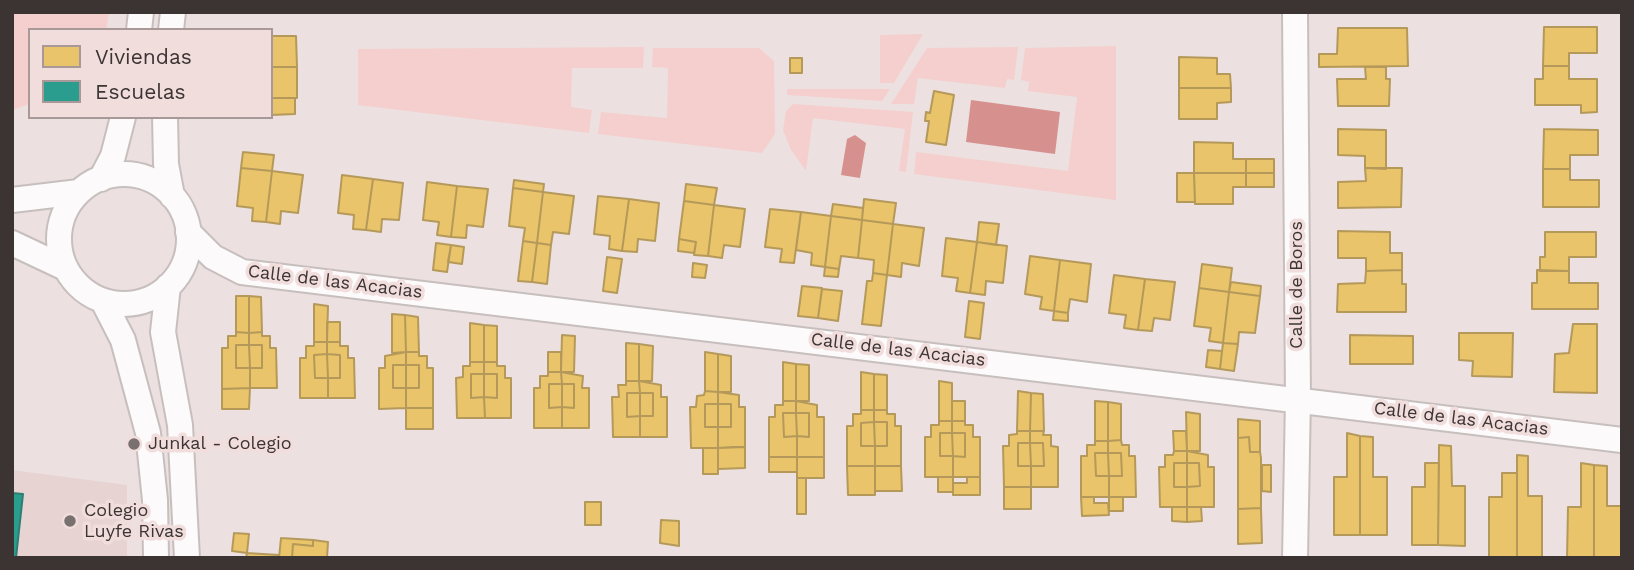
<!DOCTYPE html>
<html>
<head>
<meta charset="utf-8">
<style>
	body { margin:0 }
	#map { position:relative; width:1634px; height:570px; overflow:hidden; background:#ece1e0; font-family:"Work Sans",sans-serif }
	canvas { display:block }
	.frame { position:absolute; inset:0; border:14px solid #3b3433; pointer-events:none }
	.legend { position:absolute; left:28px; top:28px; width:245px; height:91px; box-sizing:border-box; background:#f0dddc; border:2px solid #a89998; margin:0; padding:9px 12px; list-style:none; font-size:21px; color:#3b3433 }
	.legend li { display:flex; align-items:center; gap:14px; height:35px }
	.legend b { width:35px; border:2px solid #a89998 }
</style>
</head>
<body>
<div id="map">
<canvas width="1634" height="570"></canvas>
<div class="frame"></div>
<ul class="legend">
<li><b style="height:19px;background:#e9c46a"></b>Viviendas</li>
<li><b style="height:19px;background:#2a9d8f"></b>Escuelas</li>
</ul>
</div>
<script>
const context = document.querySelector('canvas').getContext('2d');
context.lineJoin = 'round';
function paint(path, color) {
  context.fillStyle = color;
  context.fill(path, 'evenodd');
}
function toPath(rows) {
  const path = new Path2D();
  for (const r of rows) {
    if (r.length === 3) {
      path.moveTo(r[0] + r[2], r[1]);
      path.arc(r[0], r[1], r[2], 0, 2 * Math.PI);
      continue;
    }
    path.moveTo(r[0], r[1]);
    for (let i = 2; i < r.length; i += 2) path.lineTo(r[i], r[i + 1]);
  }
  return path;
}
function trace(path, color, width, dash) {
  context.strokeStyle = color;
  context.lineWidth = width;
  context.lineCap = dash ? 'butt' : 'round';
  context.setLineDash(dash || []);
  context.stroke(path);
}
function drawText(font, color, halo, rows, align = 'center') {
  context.font = font + ' "Work Sans",sans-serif';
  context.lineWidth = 7;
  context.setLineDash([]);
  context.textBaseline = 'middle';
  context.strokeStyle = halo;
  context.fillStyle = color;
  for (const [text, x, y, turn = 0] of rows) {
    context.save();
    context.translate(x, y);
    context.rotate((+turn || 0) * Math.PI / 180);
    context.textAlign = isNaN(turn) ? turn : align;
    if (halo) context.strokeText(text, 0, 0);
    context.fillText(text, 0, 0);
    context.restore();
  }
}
const built = toPath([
	[12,470,127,485,127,558,12,558]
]);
const green = toPath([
	[12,12,109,12,106,30,30,30,30,104,12,110],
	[923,34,894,83,880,83,880,35],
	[1116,46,1116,200,914,174,916,152,1068,171,1077,97,1028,91,1029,82,1021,80,1025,48],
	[644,47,643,68,572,68,571,107,592,110,589,133,358,105,358,49],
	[1018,47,1014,80,1007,79,1005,88,918,78,914,104,891,104,927,48],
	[653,48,759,48,774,61,775,134,762,153,598,134,601,112,667,118,668,68,652,67],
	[787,89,890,89,882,101,787,95],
	[793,104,913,112,906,172,899,171,905,129,813,118,806,171,791,150,783,130,786,111]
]);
const water = toPath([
	[971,100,1060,112,1055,154,966,142],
	[855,135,866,143,860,178,841,175,847,139]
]);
const homes = toPath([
	[1544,27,1597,27,1597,53,1569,53,1569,66,1543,66,1544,27],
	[1338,28,1407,28,1408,66,1319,67,1319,54,1337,54,1338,28],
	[271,36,296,36,297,67,271,67,271,36],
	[1179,57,1217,58,1217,74,1230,74,1231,88,1179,88,1179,57],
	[790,58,802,58,802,73,790,73,790,58],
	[1543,66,1569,66,1569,79,1597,79,1597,112,1581,113,1581,105,1535,105,1535,79,1543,79,1543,66],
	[271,67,297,67,297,98,271,98,271,67],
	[1365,67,1386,67,1386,79,1390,79,1389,106,1338,106,1337,79,1366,79,1365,67],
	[1179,88,1231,88,1231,102,1217,103,1217,119,1179,119,1179,88],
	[934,91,954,95,946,145,926,142,929,121,925,121,926,112,930,113,934,91],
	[271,98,295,98,295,114,271,115,271,98],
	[1338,129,1386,130,1386,169,1365,168,1365,156,1338,155,1338,129],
	[1544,129,1598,130,1598,155,1570,155,1570,169,1543,169,1544,129],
	[1194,142,1233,143,1233,159,1246,159,1246,173,1194,173,1194,142],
	[243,152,274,155,272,171,241,168,243,152],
	[1246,159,1274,159,1274,173,1246,173,1246,159],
	[241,168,272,171,266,222,252,221,253,208,237,206,241,168],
	[1365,168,1402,168,1401,207,1338,208,1338,182,1366,181,1365,168],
	[1543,169,1570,169,1570,180,1599,180,1599,207,1543,207,1543,169],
	[272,171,303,175,298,213,281,211,280,224,266,222,272,171],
	[1177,173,1194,173,1195,202,1177,202,1177,173],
	[1194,173,1246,173,1246,187,1233,187,1233,204,1195,204,1194,173],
	[1246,173,1274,173,1274,187,1246,187,1246,173],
	[342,175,373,179,366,230,353,229,354,215,338,213,342,175],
	[373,179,403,183,399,220,382,219,381,232,366,230,373,179],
	[514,180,544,184,543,192,513,188,514,180],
	[427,182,457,186,451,237,437,235,439,222,423,220,427,182],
	[686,184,717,188,714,205,684,201,686,184],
	[457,186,488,189,483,227,467,225,466,238,451,237,457,186],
	[513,188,543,192,537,243,523,241,525,228,509,226,513,188],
	[543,192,574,196,569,234,553,232,551,245,537,243,543,192],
	[598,196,629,199,622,251,609,249,610,236,594,234,598,196],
	[629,199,659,203,655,241,638,239,637,252,622,251,629,199],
	[864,199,896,203,893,224,862,220,864,199],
	[684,201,714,205,708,256,694,255,696,242,679,239,684,201],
	[833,204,863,208,862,220,831,216,833,204],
	[714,205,745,209,740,247,724,245,722,258,708,256,714,205],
	[770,209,801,212,794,263,780,262,782,249,765,247,770,209],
	[801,212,831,216,825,267,811,265,812,253,796,250,801,212],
	[831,216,862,220,858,258,841,256,839,269,825,267,831,216],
	[862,220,893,224,887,275,873,273,874,260,858,258,862,220],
	[979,222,999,224,996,245,977,242,979,222],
	[893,224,924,228,919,266,902,263,901,277,887,275,893,224],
	[1338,231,1390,232,1390,253,1402,253,1402,270,1366,271,1366,258,1338,258,1338,231],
	[1545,232,1596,232,1596,257,1569,257,1569,271,1540,271,1540,257,1545,257,1545,232],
	[946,238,977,242,970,293,956,291,958,278,942,276,946,238],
	[679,239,696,242,694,253,678,251,679,239],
	[523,241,537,243,532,282,518,281,523,241],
	[977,242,1007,246,1003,283,986,281,985,295,970,293,977,242],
	[436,243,451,245,447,272,433,270,436,243],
	[537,243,551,245,547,284,532,282,537,243],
	[451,245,464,247,462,264,448,262,451,245],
	[1030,256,1060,260,1054,311,1040,309,1042,297,1025,294,1030,256],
	[607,257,622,259,617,293,603,291,607,257],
	[1060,260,1091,264,1087,302,1070,299,1068,313,1054,311,1060,260],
	[693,263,707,265,705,278,692,277,693,263],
	[1202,264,1232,268,1229,292,1199,288,1202,264],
	[825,267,839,269,838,277,824,276,825,267],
	[1402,270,1402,284,1406,284,1406,312,1337,312,1338,284,1365,283,1366,271,1402,270],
	[1537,270,1569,271,1569,283,1598,283,1598,309,1532,309,1532,283,1537,283,1537,270],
	[873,273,887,275,881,326,862,324,867,281,872,281,873,273],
	[1114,275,1145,279,1138,330,1124,328,1126,315,1109,313,1114,275],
	[1145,279,1175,282,1170,320,1154,318,1152,331,1138,330,1145,279],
	[1231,282,1261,286,1260,296,1229,292,1231,282],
	[802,286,822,288,818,318,798,316,802,286],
	[1199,288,1229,292,1223,343,1209,341,1211,328,1194,326,1199,288],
	[822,289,842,291,838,321,818,318,822,289],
	[1229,292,1260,296,1255,333,1239,332,1238,344,1223,343,1229,292],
	[236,296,249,296,249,333,236,332,236,296],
	[249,296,261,297,262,332,249,333,249,296],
	[969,301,984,303,980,339,965,337,969,301],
	[314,304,328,306,327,342,314,342,314,304],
	[1054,311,1068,313,1068,321,1053,320,1054,311],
	[392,314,405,315,406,352,392,353,392,314],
	[405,315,418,317,419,352,406,352,405,315],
	[327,322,340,322,340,342,327,342,327,322],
	[470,323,484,325,484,362,470,362,470,323],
	[1573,324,1597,324,1597,393,1554,392,1555,354,1569,353,1573,324],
	[484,325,497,326,497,362,484,362,484,325],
	[236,332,249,333,249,345,236,345,236,368,250,368,250,388,222,389,222,348,228,348,228,336,236,336,236,332],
	[262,332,262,336,270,336,270,348,276,348,277,388,250,388,250,368,262,368,262,345,249,345,249,333,262,332],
	[1459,333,1513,333,1512,377,1472,376,1473,361,1459,360,1459,333],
	[562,335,575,336,574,372,561,372,562,335],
	[1350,335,1413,336,1413,364,1350,364,1350,335],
	[314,342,327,342,327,354,314,355,315,378,328,378,328,398,300,398,300,358,306,358,306,346,314,346,314,342],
	[327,342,340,342,340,346,348,346,348,358,354,358,355,398,328,398,328,378,340,378,340,355,327,354,327,342],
	[626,343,639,344,639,381,626,381,626,343],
	[1223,343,1238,344,1234,371,1220,369,1223,343],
	[639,344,653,346,652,381,639,381,639,344],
	[236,345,249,345,250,368,236,368,236,345],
	[249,345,262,345,262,368,250,368,249,345],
	[1208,350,1222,351,1220,369,1206,367,1208,350],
	[406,352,419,352,419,356,427,356,427,368,433,368,433,408,406,408,406,388,419,388,419,365,406,365,406,352],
	[406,352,406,365,393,365,393,388,406,388,406,408,379,409,379,368,385,368,385,356,406,352],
	[548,352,561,352,561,372,548,372,548,352],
	[705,352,718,354,718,392,705,391,705,352],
	[327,354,328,378,315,378,314,355,327,354],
	[327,354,340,355,340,378,328,378,327,354],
	[718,354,731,356,731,392,718,392,718,354],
	[470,362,484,362,484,374,471,374,471,398,484,397,485,418,457,418,456,378,463,377,463,366,470,366,470,362],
	[484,362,497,362,497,366,505,366,505,378,511,378,511,418,485,418,484,397,497,398,497,374,484,374,484,362],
	[783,362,796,364,796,401,783,401,783,362],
	[796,364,809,365,809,401,796,401,796,364],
	[393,365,406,365,406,388,393,388,393,365],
	[406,365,419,365,419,388,406,388,406,365],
	[548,372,561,372,562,384,549,384,549,408,562,407,562,428,534,428,534,388,540,388,540,376,548,376,548,372],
	[561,372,583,376,582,388,589,388,589,428,562,428,562,407,574,408,574,384,562,384,561,372],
	[861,372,874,374,874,410,861,410,861,372],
	[471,374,484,374,484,397,471,398,471,374],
	[484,374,497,374,497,398,484,397,484,374],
	[874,374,887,375,887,410,874,410,874,374],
	[626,381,639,381,640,393,627,393,627,417,640,416,640,437,613,437,612,397,619,397,618,385,626,385,626,381],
	[639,381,661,385,661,397,667,397,667,437,640,437,640,416,653,416,653,393,640,393,639,381],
	[939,381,952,383,952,421,939,421,939,381],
	[549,384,562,384,562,407,549,408,549,384],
	[562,384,574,384,574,408,562,407,562,384],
	[250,388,249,409,222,409,222,389,250,388],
	[705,391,718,392,718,404,705,404,705,427,718,427,718,448,691,448,690,407,696,407,697,396,704,395,705,391],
	[1018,391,1031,393,1030,431,1017,431,1018,391],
	[718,392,739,395,739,407,745,407,745,447,718,448,718,427,731,427,731,404,718,404,718,392],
	[627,393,640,393,640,416,627,417,627,393],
	[640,393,653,393,653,416,640,416,640,393],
	[1031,393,1043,394,1044,431,1030,431,1031,393],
	[783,401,796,401,796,413,783,413,784,437,797,436,797,457,769,457,769,417,775,417,775,405,783,405,783,401],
	[796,401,817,405,817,417,824,417,824,457,797,457,797,436,809,437,809,413,796,413,796,401],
	[952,401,965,401,965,421,952,421,952,401],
	[1095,401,1108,402,1108,441,1095,441,1095,401],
	[1108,402,1121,404,1121,440,1108,441,1108,402],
	[705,404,718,404,718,427,705,427,705,404],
	[718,404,731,404,731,427,718,427,718,404],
	[406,408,433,408,433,429,406,429,406,408],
	[861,410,874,410,874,422,861,423,861,446,875,446,875,466,847,466,847,426,853,426,853,414,861,414,861,410],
	[874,410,887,410,887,414,895,414,895,426,901,426,901,466,875,466,875,446,887,446,887,422,874,422,874,410],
	[1186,412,1200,414,1200,451,1187,451,1186,412],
	[783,413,796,413,797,436,784,437,783,413],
	[796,413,809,413,809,437,797,436,796,413],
	[1238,419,1260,421,1260,452,1250,452,1249,437,1238,438,1238,419],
	[939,421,952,421,952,433,940,433,940,456,953,456,953,477,925,477,925,437,931,437,931,425,939,425,939,421],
	[952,421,965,421,965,425,973,425,973,437,980,437,980,477,953,477,953,456,965,457,965,433,952,433,952,421],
	[874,422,875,446,861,446,861,423,874,422],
	[874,422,887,422,887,446,875,446,874,422],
	[1017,431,1030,431,1030,443,1018,443,1018,466,1031,466,1031,487,1004,487,1003,446,1009,446,1009,435,1017,434,1017,431],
	[1030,431,1044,431,1043,435,1051,435,1051,446,1058,447,1058,487,1031,487,1031,466,1044,466,1043,443,1030,443,1030,431],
	[1173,431,1186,431,1187,451,1174,451,1173,431],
	[940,433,952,433,953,456,940,456,940,433],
	[952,433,965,433,965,457,953,456,952,433],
	[1347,433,1360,436,1360,535,1334,535,1334,477,1347,477,1347,433],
	[1360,436,1373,437,1373,477,1387,477,1387,535,1360,535,1360,436],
	[1249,437,1250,452,1260,452,1261,458,1261,508,1238,509,1238,438,1249,437],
	[1121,440,1122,445,1129,445,1129,456,1135,456,1136,497,1109,497,1109,476,1122,476,1121,453,1108,453,1108,441,1121,440],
	[1095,441,1108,441,1108,453,1095,453,1096,476,1109,476,1109,497,1081,497,1081,456,1087,456,1087,445,1095,445,1095,441],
	[1018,443,1030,443,1031,466,1018,466,1018,443],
	[1030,443,1043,443,1044,466,1031,466,1030,443],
	[1439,445,1451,446,1452,486,1465,486,1465,546,1438,545,1439,445],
	[733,447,745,447,745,468,718,469,718,448,733,447],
	[703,448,718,448,718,474,703,474,703,448],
	[1174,451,1187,451,1187,463,1174,463,1174,487,1187,487,1187,507,1160,507,1159,467,1165,467,1165,455,1173,455,1174,451],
	[1187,451,1208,455,1208,467,1214,467,1214,507,1187,507,1187,487,1200,486,1199,463,1187,463,1187,451],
	[1095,453,1108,453,1109,476,1096,476,1095,453],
	[1108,453,1121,453,1122,476,1109,476,1108,453],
	[1517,455,1528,456,1528,496,1542,496,1542,558,1517,558,1517,455],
	[769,457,797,457,797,472,769,472,769,457],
	[797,457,824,457,824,478,797,478,797,457],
	[1174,463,1187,463,1187,487,1174,487,1174,463],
	[1187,463,1199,463,1200,486,1187,487,1187,463],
	[1425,463,1439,463,1438,545,1412,545,1412,487,1425,487,1425,463],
	[1581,463,1594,465,1594,558,1567,558,1568,507,1581,507,1581,463],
	[1262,465,1271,465,1271,492,1262,491,1262,465],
	[1594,465,1607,466,1607,506,1621,506,1621,558,1594,558,1594,465],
	[847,466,875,466,875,495,848,495,847,466],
	[875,466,901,466,902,491,875,491,875,466],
	[1502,473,1517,473,1517,558,1489,558,1489,497,1502,497,1502,473],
	[938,477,953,477,953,492,938,492,938,477],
	[967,477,980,477,980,495,953,495,953,483,967,483,967,477],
	[797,478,806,478,806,514,797,514,797,478],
	[1004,487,1031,487,1031,509,1004,509,1004,487],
	[1081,497,1094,497,1094,503,1108,503,1109,515,1082,516,1081,497],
	[1109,497,1123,497,1123,511,1109,511,1109,497],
	[585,502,601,502,601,525,585,525,585,502],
	[1172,507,1187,507,1187,522,1172,521,1172,507],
	[1187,507,1201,507,1202,521,1187,522,1187,507],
	[1261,508,1262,543,1238,544,1238,509,1261,508],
	[661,520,679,521,679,546,660,543,661,520],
	[234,533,249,534,247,553,232,551,234,533],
	[281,538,313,540,313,546,293,544,292,558,279,558,281,538],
	[313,540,328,542,327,558,292,558,293,544,313,546,313,540],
	[247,553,279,555,279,558,246,558,247,553]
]);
const schools = toPath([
	[12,493,23,494,16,558,12,558,12,493]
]);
const minor = toPath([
	[1295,12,1298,398,1295,558],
	[139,30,141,12],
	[171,30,173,12],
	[165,117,166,164,172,196],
	[124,239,65],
	[101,179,113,156,123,117],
	[12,200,79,192],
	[188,232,213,257,242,272,1622,440],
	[12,243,65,268],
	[168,286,163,332,180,425,187,558],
	[103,301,123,340,148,433,155,500,156,558]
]);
const markers = [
	[134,444,7,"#797170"],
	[70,521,7,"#797170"]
];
const streetNames = [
	["Calle de las Acacias",335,282,7],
	["Calle de Boros",1297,285,-90],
	["Calle de las Acacias",898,350,7],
	["Calle de las Acacias",1461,419,7]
];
const poiNames = [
	["Junkal - Colegio",148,444],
	["Colegio",84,511],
	["Luyfe Rivas",84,532]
];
paint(built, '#e7d3d1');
paint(green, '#f4cfcd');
paint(water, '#d6918f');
paint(homes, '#e9c46a');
trace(homes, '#b5995a', 2);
paint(schools, '#2a9d8f');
trace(schools, '#2f7e73', 2);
trace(minor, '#c7bfbe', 28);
trace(minor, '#fcfafa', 24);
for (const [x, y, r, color] of markers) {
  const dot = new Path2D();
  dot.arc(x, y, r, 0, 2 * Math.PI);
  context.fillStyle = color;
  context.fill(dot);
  trace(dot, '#f0dddc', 2.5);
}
drawText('18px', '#3b3433', '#f0dddc', streetNames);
drawText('18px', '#3b3433', '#f0dddc', poiNames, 'left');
</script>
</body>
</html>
